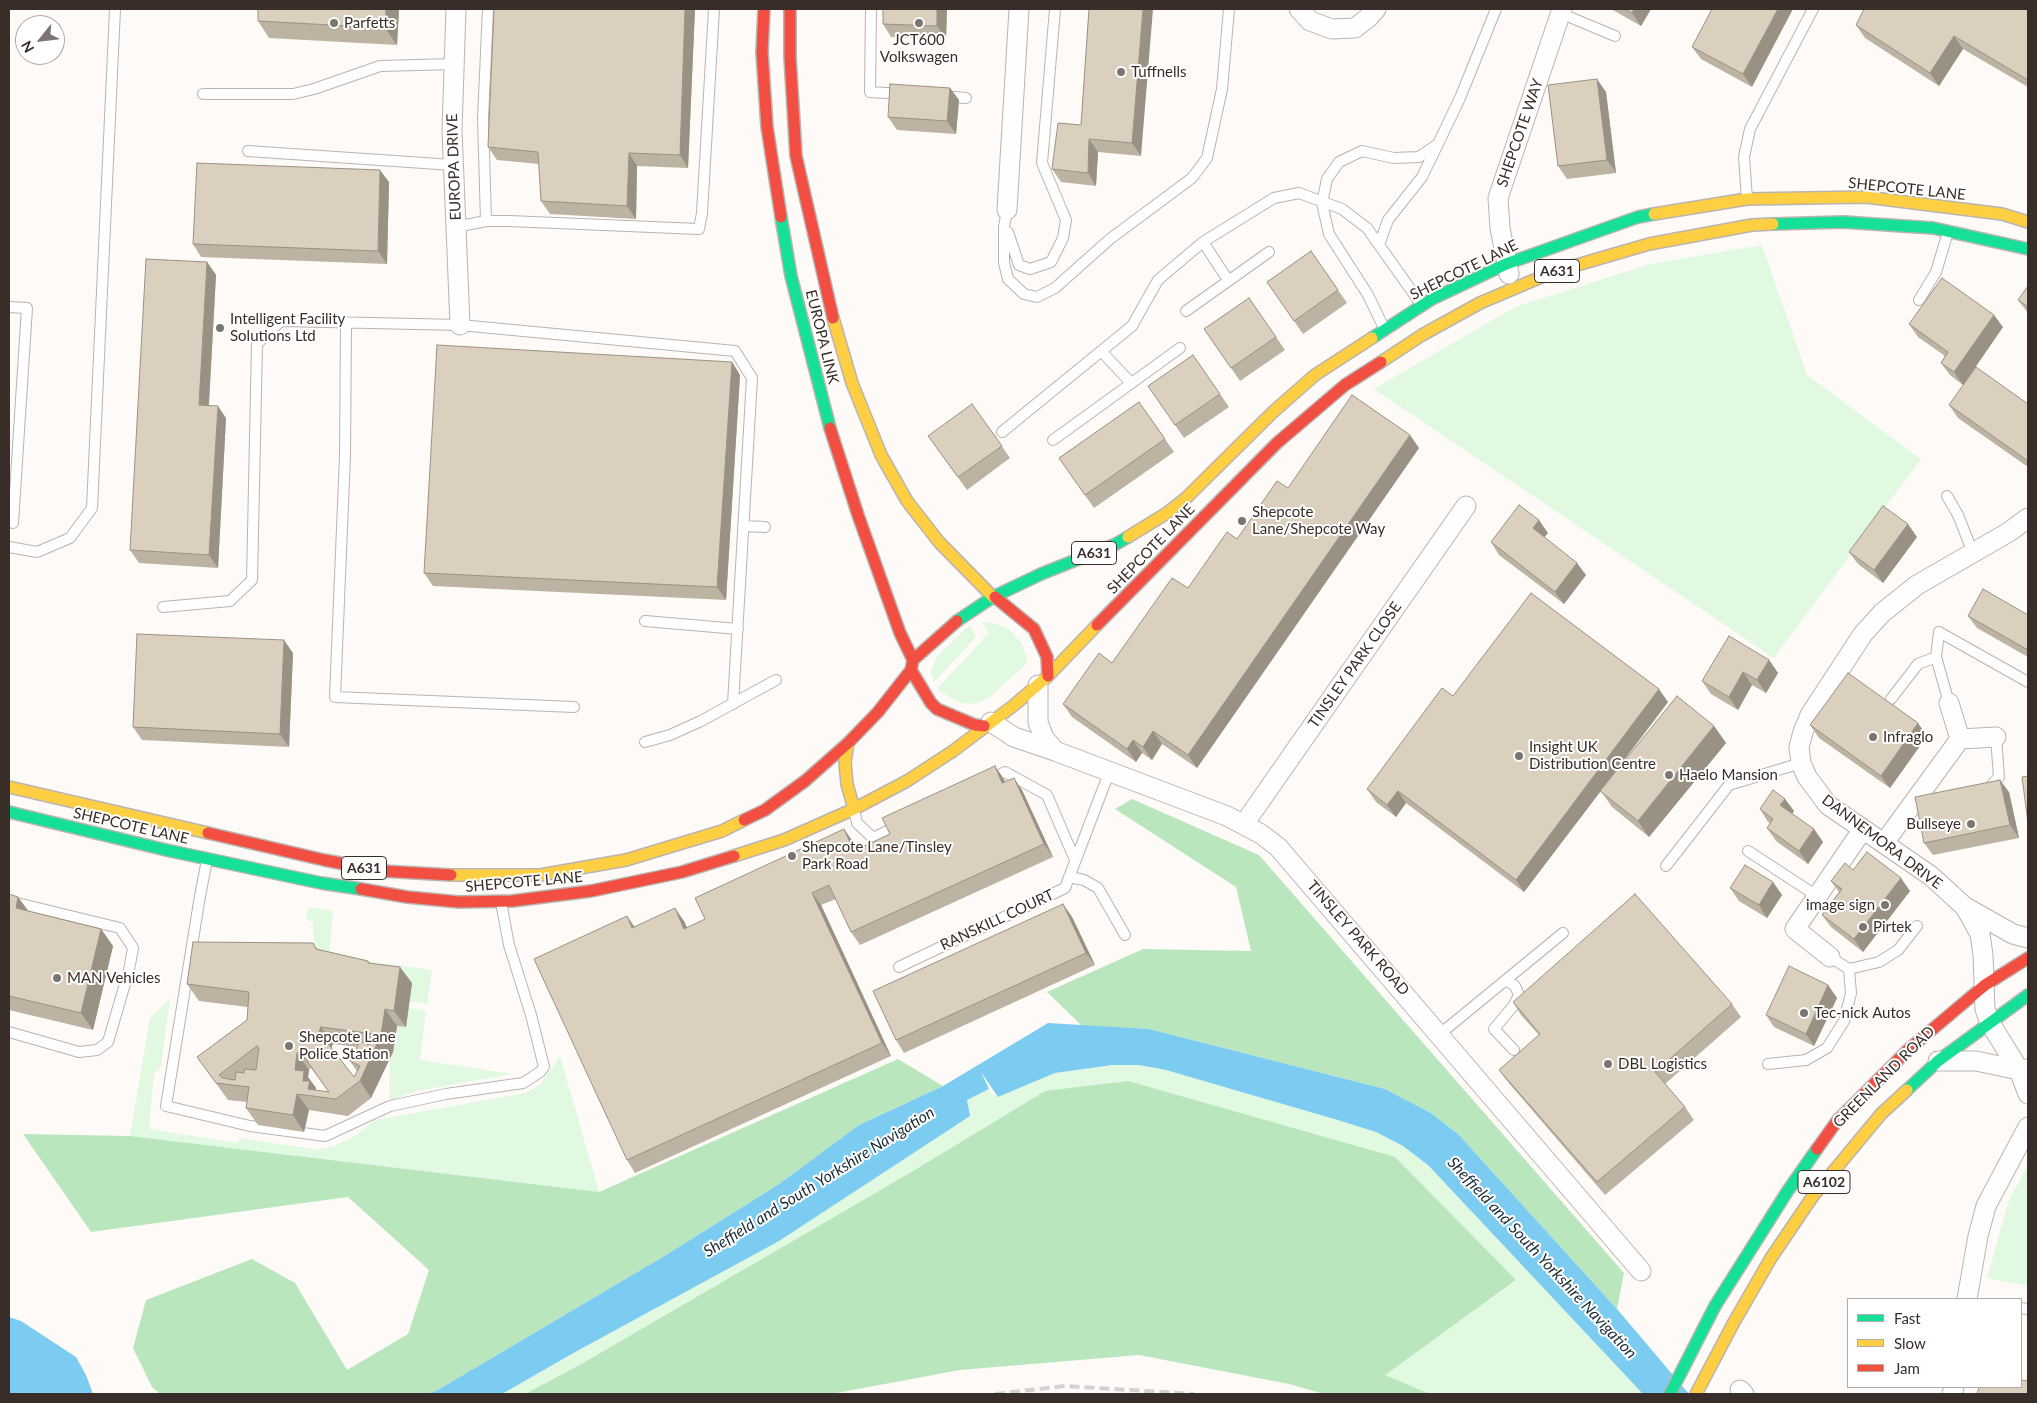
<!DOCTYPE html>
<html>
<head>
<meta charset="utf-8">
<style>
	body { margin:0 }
	#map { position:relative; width:2037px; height:1403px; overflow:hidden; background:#fdfaf8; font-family:Lato,sans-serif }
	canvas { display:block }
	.frame { position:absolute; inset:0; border:10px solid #382d28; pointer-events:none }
	.legend { position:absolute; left:1847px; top:1298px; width:175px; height:90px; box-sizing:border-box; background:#fff; border:1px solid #afaba9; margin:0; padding:6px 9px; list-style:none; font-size:15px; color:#382d28 }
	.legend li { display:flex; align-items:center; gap:10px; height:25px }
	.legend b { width:25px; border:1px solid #afaba9 }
	.north { position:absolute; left:15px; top:15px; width:50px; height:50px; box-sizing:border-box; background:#fff; border:1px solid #afaba9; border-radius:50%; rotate:241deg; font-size:14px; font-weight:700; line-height:20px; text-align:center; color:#382d28 }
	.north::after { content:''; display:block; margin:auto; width:18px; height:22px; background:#7d7571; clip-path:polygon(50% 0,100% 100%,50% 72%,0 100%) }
</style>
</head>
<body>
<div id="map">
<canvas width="2037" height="1403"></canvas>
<div class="frame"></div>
<ul class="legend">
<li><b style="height:6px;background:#16e098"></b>Fast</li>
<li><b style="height:6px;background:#ffcf43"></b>Slow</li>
<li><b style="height:6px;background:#f24e42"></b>Jam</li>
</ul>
<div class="north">N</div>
</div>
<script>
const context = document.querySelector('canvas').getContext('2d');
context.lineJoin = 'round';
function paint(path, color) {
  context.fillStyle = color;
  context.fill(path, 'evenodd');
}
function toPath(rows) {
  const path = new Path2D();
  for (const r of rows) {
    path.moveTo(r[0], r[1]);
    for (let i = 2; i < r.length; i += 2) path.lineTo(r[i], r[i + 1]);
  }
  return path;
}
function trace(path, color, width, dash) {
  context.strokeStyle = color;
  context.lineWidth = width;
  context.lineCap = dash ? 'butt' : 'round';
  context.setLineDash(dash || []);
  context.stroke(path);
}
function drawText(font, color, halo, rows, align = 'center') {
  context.font = font + ' Lato,sans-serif';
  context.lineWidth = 4;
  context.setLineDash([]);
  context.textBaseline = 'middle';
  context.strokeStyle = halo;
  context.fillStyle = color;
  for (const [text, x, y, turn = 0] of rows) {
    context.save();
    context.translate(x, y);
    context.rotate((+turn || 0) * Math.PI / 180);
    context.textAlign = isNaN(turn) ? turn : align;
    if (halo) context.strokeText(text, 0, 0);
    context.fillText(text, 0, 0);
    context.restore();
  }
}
const green = toPath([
	[1762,245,1807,375,1921,459,1774,658,1374,389,1515,307,1650,264],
	[981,622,993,623,1009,629,1022,644,1027,659,1026,664,992,695,980,702,969,704,958,702,937,689,989,633],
	[970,625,976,637,934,682,931,671,938,655],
	[308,907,333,911,329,956,432,970,427,1004,409,1001,315,959,313,922,306,918],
	[170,998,161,1067,154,1073,149,1129,237,1143,240,1138,318,1150,337,1145,358,1134,375,1120,526,1093,541,1084,560,1056,599,1192,130,1136,150,1018],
	[408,1008,426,1011,420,1060,512,1074,416,1091,389,1101,390,1057,397,1026,406,1027],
	[1111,1065,1139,1065,1166,1070,1341,1121,1376,1132,1403,1146,1428,1165,1643,1394,1430,1394,1384,1375,1516,1281,1045,1091,913,1171,583,1363,525,1394,502,1394,782,1233,970,1116,967,1100,989,1089,992,1094,998,1097,1055,1073],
	[2028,1166,2028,1286,1987,1278,2009,1200]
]);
const forest = toPath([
	[1132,799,1259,855,1624,1273,1617,1309,1458,1134,1431,1113,1385,1089,1149,1029,1082,1026,1047,992,1143,949,1251,951,1236,887,1115,809],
	[898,1059,943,1086,859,1125,779,1184,666,1255,436,1391,426,1394,160,1394,152,1387,133,1348,146,1300,252,1259,295,1283,347,1370,408,1334,429,1270,348,1197,91,1232,23,1134,130,1136,599,1192],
	[1128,1081,1395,1157,1516,1280,1385,1375,1430,1394,1324,1394,1289,1384,1139,1355,960,1370,831,1394,525,1394,583,1363,913,1171,1045,1091]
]);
const water = toPath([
	[1048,1023,1149,1029,1385,1089,1431,1113,1458,1134,1617,1309,1689,1394,1643,1394,1428,1165,1403,1146,1376,1132,1341,1121,1166,1070,1139,1065,1112,1065,1055,1073,998,1097,981,1072,989,1089,967,1100,970,1116,779,1241,577,1351,502,1394,426,1394,436,1391,666,1255,779,1184,859,1125,943,1086],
	[9,1317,21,1321,76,1357,86,1375,93,1394,9,1394]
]);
const lane = toPath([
	[871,9,870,92,903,94],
	[1560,13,1615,36],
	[203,94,293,94,314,89,380,66,454,64],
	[942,96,966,98],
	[248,151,453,165],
	[1747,199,1744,157,1750,129,1813,9],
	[1007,210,1004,227,1004,263,1008,279,1024,294,1037,297,1055,288,1110,239,1192,178,1207,158,1222,89,1229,9],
	[486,221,483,118,488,9],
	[456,227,486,221,509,221,699,229,702,213,714,9],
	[1008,232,1019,265,1030,269,1051,262,1063,238,1066,220,1042,163,1055,9],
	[1203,242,1228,280],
	[1379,245,1388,220,1422,177,1438,144,1460,98,1496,9],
	[1919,300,1936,272,1948,232],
	[9,307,27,308,13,523,9,522],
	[1186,311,1269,252],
	[346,322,345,456,335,697,574,707],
	[1384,328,1368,295,1329,234,1322,203,1327,179,1339,162,1362,151,1394,158,1419,157,1438,144],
	[1102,352,1131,383],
	[1002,432,1132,326,1158,280,1203,242,1274,198,1299,193,1342,209,1367,228,1421,304],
	[1053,440,1180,348],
	[1947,496,1958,515,1973,553],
	[743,526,765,527],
	[9,547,37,552,70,538,92,508,115,9],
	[163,607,230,601,252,580,257,344,281,321,460,325,735,351,752,378,733,704],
	[645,621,738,629],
	[1891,699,1918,664,1936,657],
	[1949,703,1936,657,1939,632,2028,682],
	[645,742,670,735,701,721,776,680],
	[989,780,1005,772,1047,795,1075,860],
	[1988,789,1999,777,1996,737],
	[854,810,857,823,873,838,900,825],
	[1748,851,1817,896],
	[207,860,200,896,166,1106,250,1126,325,1136,390,1106,446,1094,523,1083,540,1072,544,1067,531,1015,509,945,501,902],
	[1666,866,1729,785,1801,763],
	[1069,877,1084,880,1098,888,1125,935],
	[9,901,120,928,133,948,129,970,108,1042,97,1050,79,1052,9,1032],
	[1830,957,1849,969,1879,962,1898,950,1917,926],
	[899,967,1065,888,1109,773],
	[1506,980,1515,986,1519,995,1514,1005,1494,1029,1514,1050],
	[1440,1034,1563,933],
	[1768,1064,1806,1060,1827,1048,1844,1021,1851,993,1849,969],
	[2021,1308,2028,1309]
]);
const street = toPath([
	[456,9,452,130,460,325],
	[1299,9,1310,21,1332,29,1355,28,1369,17,1376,9],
	[1007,210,1019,9],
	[1509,274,1500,228,1498,198,1562,9],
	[2028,518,2009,532,1917,585,1882,613,1863,634,1810,715,1803,732,1799,747,1801,763,1807,777,1828,805,1931,876,1965,907,2013,934,2028,938],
	[1038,685,1038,722,1044,738,1055,751,1227,816,1261,834,1278,847,1641,1271],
	[1949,703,1960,739,1996,737],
	[991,722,1014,737,1055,751],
	[1244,824,1466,506],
	[1884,843,1960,739],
	[1965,907,1980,934,1983,955,1985,1009,1990,1023,2019,1070,2028,1094],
	[1830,957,1795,929,1863,829],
	[1938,1061,1976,1061,2019,1070,2025,1069],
	[1967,1299,1978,1236,1986,1206,2028,1127],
	[1740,1390,1744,1394],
	[1952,1394,1954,1387]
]);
const fast = toPath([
	[781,217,791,276,830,428],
	[1773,224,1843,222,1933,228,2028,249],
	[1372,338,1432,299,1506,264,1638,217,1654,214],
	[957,621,993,597,1041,574,1116,544,1128,537],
	[9,812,166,850,321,883,361,889],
	[1907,1090,1938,1061,2028,995],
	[1670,1394,1715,1306,1787,1192,1817,1149]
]);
const slow = toPath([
	[1654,214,1747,199,1866,197,2002,214,2028,222],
	[833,318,852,383,881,455,907,501,939,542,993,597],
	[1381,362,1422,335,1480,303,1553,272,1649,244,1752,225,1773,224],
	[1128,537,1167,513,1186,498,1273,412,1315,375,1372,338],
	[848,743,845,762,847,784,854,809],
	[9,787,208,833],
	[734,856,784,840,854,809,907,781,953,751,1013,706,1048,676,1097,625],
	[451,875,540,875,626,860,722,831,744,820],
	[1696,1394,1734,1322,1771,1258,1813,1196,1881,1114,1907,1090]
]);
const jam = toPath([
	[764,9,762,52,767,127,781,217],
	[790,9,790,57,796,156,833,318],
	[830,428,858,515,900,633,913,660],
	[995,597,1034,629,1047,657,1048,676],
	[1097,625,1277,443,1345,385,1381,362],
	[911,670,931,703,937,709,975,725,984,726],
	[744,820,765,810,805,781,848,743,878,712,911,670,913,660,957,621],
	[208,833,324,860,382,871,451,875],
	[361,889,407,897,459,902,512,901,591,891,682,872,734,856],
	[1817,1149,1837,1121,1909,1049,1985,985,2028,958]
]);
const rail = toPath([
	[995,1394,1065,1386,1194,1394]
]);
const wall = toPath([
	[258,9,399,9,397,45,269,38,258,21],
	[695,9,688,168,637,166,636,219,550,214,541,201,539,164,497,160,488,147],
	[883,9,947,9,946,39,891,37,883,24],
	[1089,9,1141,156,1098,152,1096,186,1061,182,1052,169,1081,125],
	[1611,9,1651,9,1641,26],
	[1712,9,1752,87,1701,59,1692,47],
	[2028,9,2028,87,1963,49,1939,86,1865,38,1856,25],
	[950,88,959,100,956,134,897,130,888,117],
	[1606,92,1616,173,1567,179,1558,166],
	[389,182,387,264,201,257,193,244],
	[1311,251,1347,303,1303,334,1267,282],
	[207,262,216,275,209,405,226,418,218,568,139,563,130,550],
	[2028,286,2028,313,2018,300],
	[1249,298,1285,350,1240,381,1204,329],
	[1909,324,2003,327,1963,385,1950,375,1941,363,1945,356,1918,337],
	[1193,355,1229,407,1184,438,1148,386],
	[732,362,740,375,726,600,433,586,424,573],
	[1139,402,1174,452,1094,508,1059,458],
	[972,404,1010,458,967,490,928,436],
	[2028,404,2028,467,1958,418,1949,405],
	[1419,448,1197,768,1162,744,1152,760,1142,753,1136,762,1072,717,1063,704,1112,663,1237,539,1288,488],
	[1548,533,1544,537,1586,575,1564,604,1499,555,1491,542],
	[1917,537,1883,583,1858,564,1849,552],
	[2028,615,2028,657,1977,628,1968,616],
	[293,653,289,747,142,740,133,727],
	[1769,660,1778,673,1766,693,1752,685,1738,710,1711,694,1702,681],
	[1453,696,1668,702,1610,779,1714,726,1726,743,1649,837,1612,807,1601,791,1524,892,1406,803,1396,817,1376,802,1367,789],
	[1810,725,1927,736,1890,788,1819,738],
	[1004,779,1005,782,1022,790,1053,857,860,945,851,932,836,899,821,905,891,1056,635,1173,627,1160,635,927,684,921,687,928,705,919,844,829,853,842,856,849,890,834],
	[2009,792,2019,838,1933,855,1924,843],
	[1785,799,1794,811,1792,814,1814,829,1823,842,1808,864,1776,841,1767,828,1770,823,1768,822,1760,809],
	[1831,881,1910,891,1863,952,1831,927,1822,915,1839,892],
	[1773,882,1782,895,1767,918,1739,901,1730,888],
	[9,894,28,911,101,929,113,946,93,1030,9,1010],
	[1063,904,1072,917,1095,965,904,1053,896,1040],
	[313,943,317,949,368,961,370,963,412,983,406,1027,397,1026,393,1052,371,1098,348,1116,309,1110,304,1132,258,1125,246,1108,247,1102,228,1100,197,1057,247,1020,248,1007,199,1001,187,984],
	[333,1044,357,1047,350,1061,357,1071,354,1077,331,1048],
	[311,1068,329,1092,316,1090,316,1088,308,1077,309,1070],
	[1828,985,1837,998,1814,1046,1774,1027,1766,1015],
	[1513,1002,1732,1004,1741,1017,1665,1084,1685,1107,1694,1120,1605,1195,1508,1082,1499,1070,1539,1035,1521,1015]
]);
const shadedWall = toPath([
	[386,9,399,9,397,45,385,28],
	[685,9,695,9,688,168,680,155],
	[937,9,947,9,946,39,937,26],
	[1143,9,1153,9,1141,156,1132,143],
	[1634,9,1651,9,1641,26,1632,13],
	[1778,9,1793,9,1752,87,1743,74],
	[1954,36,1963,49,1939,86,1930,73],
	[1597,79,1606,92,1616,173,1607,160],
	[950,88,959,100,956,134,947,121],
	[1089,139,1098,152,1096,186,1088,173],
	[629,153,637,166,636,219,627,206],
	[380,170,389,182,387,264,378,251],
	[207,262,216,275,208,418,199,405],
	[1994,315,2003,327,1963,385,1954,372],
	[732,362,740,375,726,600,717,587],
	[218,406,226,418,218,568,209,555],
	[1410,435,1419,448,1197,768,1188,755],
	[1539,520,1548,533,1541,541,1533,528],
	[1908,524,1917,537,1883,583,1874,570],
	[1577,563,1586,575,1564,604,1555,592],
	[284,640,293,653,289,747,280,734],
	[1769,660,1778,673,1766,693,1757,680],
	[1743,672,1752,685,1738,710,1729,697],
	[1659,689,1668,702,1524,892,1516,880],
	[1918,723,1927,736,1890,788,1881,776],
	[1714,726,1726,743,1649,837,1638,821],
	[1153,731,1162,744,1152,760,1143,747],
	[1133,740,1142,753,1136,762,1127,749],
	[995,766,1004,779,1011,796,1002,783],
	[1014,778,1022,790,1053,857,1044,844],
	[2000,780,2009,792,2019,838,2010,825],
	[1398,791,1406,803,1396,817,1387,805],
	[1785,799,1794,811,1789,818,1780,805],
	[844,829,853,842,862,863,854,851],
	[1814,829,1823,842,1808,864,1799,851],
	[1901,878,1910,891,1863,952,1854,939],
	[1773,882,1782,895,1767,918,1759,905],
	[812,893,821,905,891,1056,882,1043],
	[18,897,30,913,16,908],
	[1063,904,1072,917,1095,965,1086,953],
	[675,908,684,921,693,941,684,929],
	[627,916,636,929,632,928],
	[101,929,113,946,93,1030,81,1013],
	[400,967,412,983,406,1027,394,1011],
	[1828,985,1837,998,1814,1046,1806,1034],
	[385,1009,397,1026,393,1052,371,1098,360,1081],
	[321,1027,333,1044,331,1049,319,1032],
	[297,1053,309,1070,308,1077,316,1088,313,1096,295,1070],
	[297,1094,309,1110,304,1132,293,1115]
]);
const building = toPath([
	[258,9,386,9,385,28,258,21,258,9],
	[494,9,685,9,680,155,629,153,627,206,541,201,538,152,488,147,494,9],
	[883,9,937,9,937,26,883,24,883,9],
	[1089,9,1143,9,1132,143,1089,139,1088,173,1052,169,1058,123,1081,125,1089,9],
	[1624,9,1634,9,1632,13,1624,9],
	[1712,9,1778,9,1743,74,1692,47,1712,9],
	[1864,9,2028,9,2028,80,1954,36,1930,73,1856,25,1864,9],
	[1597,79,1607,160,1558,166,1548,85,1597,79],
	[890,84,950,88,947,121,888,117,890,84],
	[197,163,380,170,378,251,193,244,197,163],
	[1311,251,1338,290,1294,321,1267,282,1311,251],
	[146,259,207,262,199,405,218,406,209,555,130,550,146,259],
	[1942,278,1994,315,1954,372,1941,363,1948,352,1909,324,1942,278],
	[2028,286,2028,307,2018,300,2028,286],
	[1249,298,1276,337,1231,368,1204,329,1249,298],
	[437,345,732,362,717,587,424,573,437,345],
	[1193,355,1220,394,1175,425,1148,386,1193,355],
	[1976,367,2028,404,2028,461,1949,405,1976,367],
	[1352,395,1410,435,1188,755,1153,731,1143,747,1133,740,1127,749,1063,704,1099,653,1112,663,1172,578,1188,588,1227,532,1237,539,1277,481,1288,488,1352,395],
	[1139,402,1165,439,1085,495,1059,458,1139,402],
	[972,404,1002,446,958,477,928,436,972,404],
	[1519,505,1539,520,1533,528,1577,563,1555,592,1491,542,1519,505],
	[1883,506,1908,524,1874,570,1849,552,1883,506],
	[1983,589,2028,615,2028,650,1968,616,1983,589],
	[1531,593,1659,689,1516,880,1398,791,1387,805,1367,789,1442,688,1453,696,1531,593],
	[137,634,284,640,280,734,133,727,137,634],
	[1729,636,1769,660,1757,680,1743,672,1729,697,1702,681,1729,636],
	[1848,673,1918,723,1881,776,1810,725,1848,673],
	[1677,696,1714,726,1638,821,1600,791,1677,696],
	[995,766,1002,783,1014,778,1044,844,851,932,829,885,812,893,882,1043,627,1160,534,959,627,916,632,928,675,908,684,929,705,919,695,898,844,829,854,851,890,834,882,818,995,766],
	[2028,776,2028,823,2022,777,2028,776],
	[2000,780,2010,825,1924,843,1915,797,2000,780],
	[1773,790,1785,799,1780,805,1814,829,1799,851,1767,828,1773,819,1760,809,1773,790],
	[1867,852,1901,878,1854,939,1822,915,1842,889,1831,881,1845,863,1853,870,1867,852],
	[1745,865,1773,882,1759,905,1730,888,1745,865],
	[9,894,18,897,16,908,101,929,81,1013,9,996,9,894],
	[1635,894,1732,1004,1655,1072,1685,1107,1597,1182,1499,1070,1540,1034,1513,1002,1635,894],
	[1063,904,1086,953,896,1040,873,991,1063,904],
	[193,942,313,943,316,949,368,961,368,963,400,967,394,1011,385,1009,381,1035,360,1081,336,1099,297,1094,293,1115,246,1108,249,1087,216,1083,197,1057,247,1020,249,992,187,984,193,942],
	[321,1027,374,1034,369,1045,360,1041,350,1061,360,1066,354,1077,319,1032,321,1027],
	[257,1046,259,1048,256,1070,244,1069,244,1073,236,1072,235,1080,222,1078,219,1075,257,1046],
	[300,1051,329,1092,308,1089,310,1081,303,1081,304,1071,295,1070,297,1053,300,1051],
	[1789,966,1828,985,1806,1034,1766,1015,1789,966],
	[2021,1380,2028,1381,2028,1394,1977,1394,1979,1387,2021,1387,2021,1380]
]);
const markers = [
	[334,23,5,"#7d7571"],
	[919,23,5,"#7d7571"],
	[1121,72,5,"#7d7571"],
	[220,328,5,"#7d7571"],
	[1242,521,5,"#7d7571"],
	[1873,737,5,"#7d7571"],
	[1519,756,5,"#7d7571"],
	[1669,775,5,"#7d7571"],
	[1971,824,5,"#7d7571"],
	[792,856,5,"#7d7571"],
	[1885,905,5,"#7d7571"],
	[1863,927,5,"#7d7571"],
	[57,978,5,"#7d7571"],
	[1804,1013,5,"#7d7571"],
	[289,1046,5,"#7d7571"],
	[1608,1064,5,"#7d7571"]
];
const shields = [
	[1557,271,45],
	[1094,553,45],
	[364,868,45],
	[1824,1182,52]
];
const shieldNames = [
	["A631",1557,271],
	["A631",1094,553],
	["A631",364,868],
	["A6102",1824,1182]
];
const poiNames = [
	["Parfetts",344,23],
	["JCT600",919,40,"center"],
	["Volkswagen",919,57,"center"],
	["Tuffnells",1131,72],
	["Intelligent Facility",230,319],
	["Solutions Ltd",230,336],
	["Shepcote",1252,512],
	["Lane/Shepcote Way",1252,529],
	["Infraglo",1883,737],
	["Insight UK",1529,747],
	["Distribution Centre",1529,764],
	["Haelo Mansion",1679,775],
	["Bullseye",1961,824,"right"],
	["Shepcote Lane/Tinsley",802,847],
	["Park Road",802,864],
	["image sign",1875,905,"right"],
	["Pirtek",1873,927],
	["MAN Vehicles",67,978],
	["Tec-nick Autos",1814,1013],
	["Shepcote Lane",299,1037],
	["Police Station",299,1054],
	["DBL Logistics",1618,1064]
];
const streetNames = [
	["SHEPCOTE WAY",1520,133,-71],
	["EUROPA DRIVE",454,167,-92],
	["SHEPCOTE LANE",1907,189,6],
	["SHEPCOTE LANE",1464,270,-26],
	["EUROPA LINK",822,337,76],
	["SHEPCOTE LANE",1151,549,-46],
	["TINSLEY PARK CLOSE",1355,665,-55],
	["SHEPCOTE LANE",131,826,13],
	["DANNEMORA DRIVE",1882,842,37],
	["SHEPCOTE LANE",524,882,-5],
	["RANSKILL COURT",997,920,-25],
	["TINSLEY PARK ROAD",1358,938,49],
	["GREENLAND ROAD",1884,1077,-45]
];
const waterNames = [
	["Sheffield and South Yorkshire Navigation",819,1182,-32],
	["Sheffield and South Yorkshire Navigation",1542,1258,47]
];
paint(green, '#e0f9e0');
paint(forest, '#bae6be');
paint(water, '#7cccf1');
trace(lane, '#bab4b0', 12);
trace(street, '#bab4b0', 21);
trace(fast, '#bab4b0', 14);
trace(slow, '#bab4b0', 14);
trace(jam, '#bab4b0', 14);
trace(lane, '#fffefe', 10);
trace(street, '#fffefe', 19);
trace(fast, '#16e098', 11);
trace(slow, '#ffcf43', 11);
trace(jam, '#f24e42', 11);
trace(rail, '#d2d1d1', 4, [10, 5]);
paint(wall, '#bcb3a3');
paint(shadedWall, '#999284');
paint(building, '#dbd0bd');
trace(building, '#999284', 1);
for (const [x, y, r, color] of markers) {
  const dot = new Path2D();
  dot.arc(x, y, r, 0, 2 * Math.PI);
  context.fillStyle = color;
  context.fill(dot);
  trace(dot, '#fff', 2);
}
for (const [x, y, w] of shields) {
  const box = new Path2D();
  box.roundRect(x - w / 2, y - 11.5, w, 23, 4);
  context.fillStyle = '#fff';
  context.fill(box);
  trace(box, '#382d28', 1);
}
drawText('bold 14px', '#382d28', null, shieldNames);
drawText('15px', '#382d28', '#fff', poiNames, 'left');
drawText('15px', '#382d28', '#fff', streetNames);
drawText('italic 16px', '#192d37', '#fff', waterNames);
</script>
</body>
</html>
